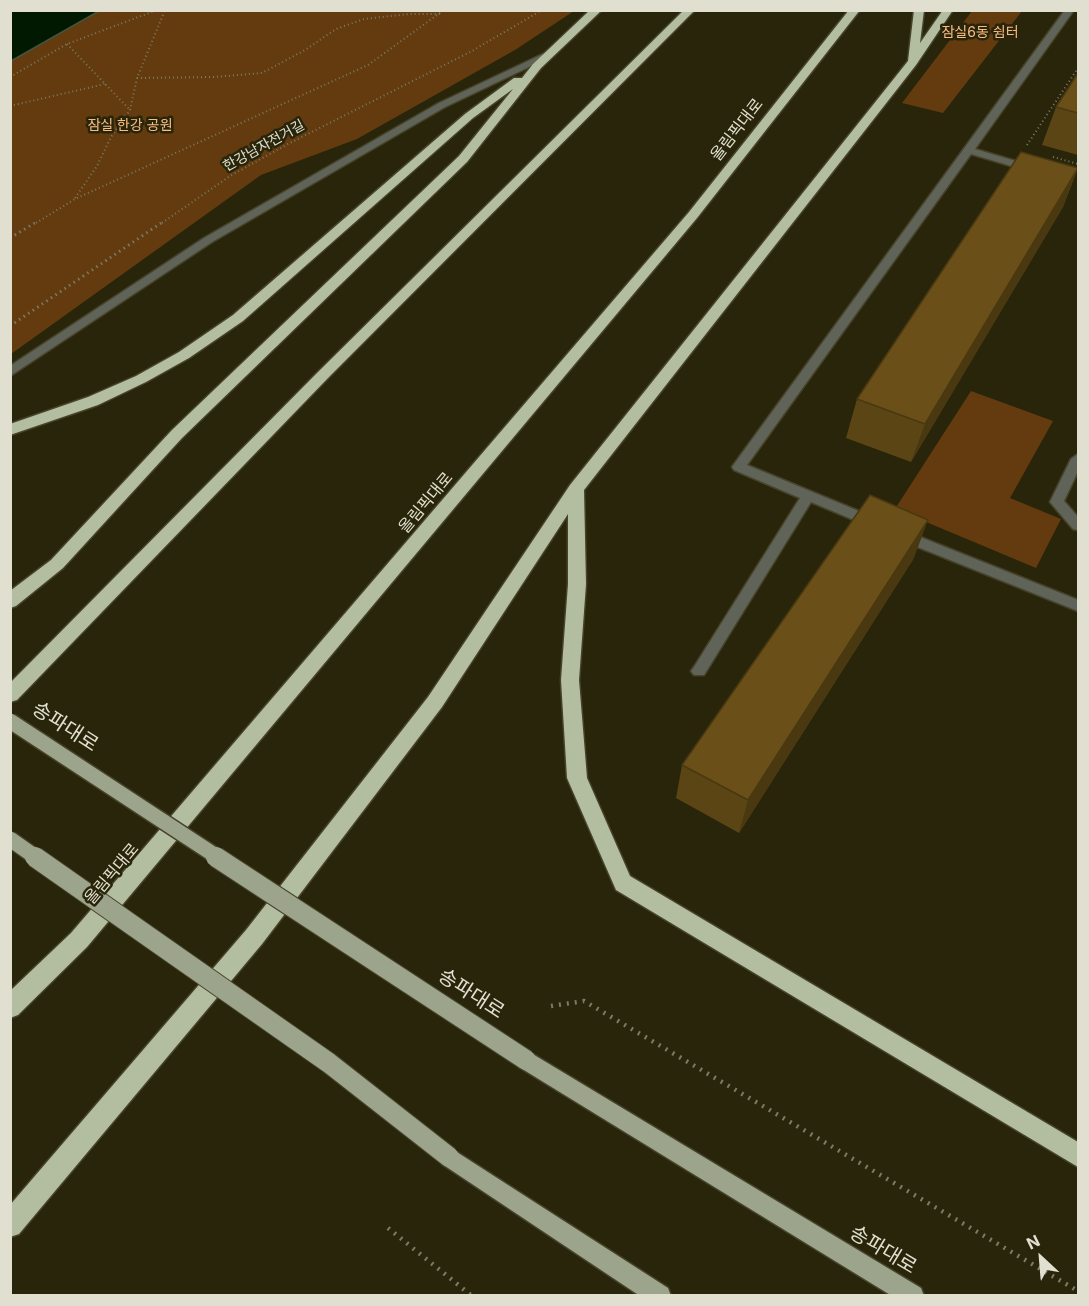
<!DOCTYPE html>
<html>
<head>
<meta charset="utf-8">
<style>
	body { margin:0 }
	#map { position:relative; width:1089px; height:1306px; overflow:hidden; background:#28250a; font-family:Inter,sans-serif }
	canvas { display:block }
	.frame { position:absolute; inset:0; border:12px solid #e1e0d0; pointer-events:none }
	.north { position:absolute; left:1011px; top:1228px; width:60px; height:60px; -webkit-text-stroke:4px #28250a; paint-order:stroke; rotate:334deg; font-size:16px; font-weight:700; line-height:24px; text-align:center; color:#e1e0d0 }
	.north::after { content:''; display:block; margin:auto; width:21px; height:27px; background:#e1e0d0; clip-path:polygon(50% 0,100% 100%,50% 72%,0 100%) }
</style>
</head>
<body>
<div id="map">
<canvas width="1089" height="1306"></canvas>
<div class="frame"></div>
<div class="north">N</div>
</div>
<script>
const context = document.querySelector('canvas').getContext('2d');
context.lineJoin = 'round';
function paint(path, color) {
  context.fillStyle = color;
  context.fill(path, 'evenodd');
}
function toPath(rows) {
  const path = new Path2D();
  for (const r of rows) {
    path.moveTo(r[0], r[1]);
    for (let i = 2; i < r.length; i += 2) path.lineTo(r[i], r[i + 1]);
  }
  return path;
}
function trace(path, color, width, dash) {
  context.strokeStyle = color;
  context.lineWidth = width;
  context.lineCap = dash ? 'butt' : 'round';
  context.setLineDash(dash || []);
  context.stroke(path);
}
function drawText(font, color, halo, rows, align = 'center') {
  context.font = font + ' Inter,"Noto Sans KR",sans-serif';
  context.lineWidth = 5;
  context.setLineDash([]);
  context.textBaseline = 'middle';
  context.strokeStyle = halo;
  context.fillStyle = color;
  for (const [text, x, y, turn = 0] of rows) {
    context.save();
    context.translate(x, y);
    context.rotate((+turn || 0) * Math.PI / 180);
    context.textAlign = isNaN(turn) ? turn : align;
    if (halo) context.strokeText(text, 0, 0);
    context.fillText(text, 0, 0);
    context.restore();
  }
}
const green = toPath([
	[99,11,574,11,515,50,357,139,261,175,11,354,10,61],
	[972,11,1022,11,943,113,902,103],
	[971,391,1053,421,1010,498,1061,519,1036,568,895,509]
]);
const water = toPath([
	[11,10,98,10,99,11,11,61,11,10]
]);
const pathFar2 = toPath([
	[67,44,130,110],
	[10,77,67,44,157,10],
	[137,78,214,77,262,73,305,50,336,29,364,19,409,14,440,14],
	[10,106,105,84],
	[1027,145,1078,68],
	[1053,157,1078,164],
	[75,198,97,166,111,137,130,110,137,78,165,10],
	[36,223,75,199,368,65,444,10],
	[162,223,230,176,288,144,472,51,542,10]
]);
const pathFar1 = toPath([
	[10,238,38,221],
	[10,326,164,221]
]);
const path = toPath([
	[551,1006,584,1001,1078,1291],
	[388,1228,472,1296]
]);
const lane = toPath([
	[1065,10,1074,10,975,149,1036,167,1036,171,1028,171,971,154,747,465,878,519,880,523,873,528,811,502,704,675,694,675,691,671,694,667,800,498,734,470,732,467,1065,10],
	[547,52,551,55,550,57,445,107,212,242,10,376,10,366,204,238,439,103,547,52],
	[1078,454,1078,471,1064,501,1078,517,1078,530,1073,529,1050,502,1071,459,1078,454],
	[900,529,1078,600,1078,611,895,538,893,534,895,530,900,529]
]);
const primary = toPath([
	[526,1050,921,1288,924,1296,892,1296,519,1067,516,1060,519,1053,526,1050],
	[449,1147,668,1288,671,1296,640,1296,442,1164,439,1157,442,1150,449,1147]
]);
const highway = toPath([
	[590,10,602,10,541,68,467,162,182,438,63,568,16,606,10,608,10,591,51,560,172,430,459,156,513,89,473,118,243,321,189,358,146,382,98,405,10,435,10,424,88,397,136,376,179,352,233,315,465,114,514,78,522,78,533,64,590,10],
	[684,10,695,10,328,378,17,700,10,702,10,683,318,372,684,10],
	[849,10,860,10,697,218,87,947,18,1015,10,1018,10,991,71,933,689,212,849,10],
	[914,10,924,10,920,43,943,10,953,10,916,65,584,490,586,584,579,680,587,778,630,876,1078,1142,1078,1167,616,890,567,778,561,680,568,584,568,514,442,707,262,944,19,1234,10,1237,10,1205,246,930,428,697,570,485,908,61,914,10]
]);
const primaryBridgeFar1 = toPath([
	[10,721,219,858],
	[10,839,37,858]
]);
const primaryBridge = toPath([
	[35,857,329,1063,449,1157],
	[216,857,526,1060]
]);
const wall = toPath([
	[1078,73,1078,155,1042,145,1056,107],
	[1078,168,1063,207,911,462,846,438,857,399],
	[914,558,739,833,676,798,682,765]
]);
const shadedWall = toPath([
	[1078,168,1063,207,911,462,925,424],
	[928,520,914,558,739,833,748,800]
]);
const building = toPath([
	[1078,73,1078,113,1056,107,1078,73],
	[1021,152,1078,168,925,424,857,399,1021,152],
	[870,495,928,520,748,800,682,765,870,495]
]);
const farParknames = [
	["잠실6동 쉼터",980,33],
	["잠실 한강 공원",130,126]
];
const farStreetnames = [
	["한강남자전거길",264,146,-29]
];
const streetNames = [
	["올림픽대로",737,130,-52],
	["올림픽대로",426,503,-50],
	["올림픽대로",112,874,-50]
];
const nearStreetnames = [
	["송파대로",65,727,33],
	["송파대로",471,994,33],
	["송파대로",883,1250,31]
];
paint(green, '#633b0f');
paint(water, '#011801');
trace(water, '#44543f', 1.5);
trace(lane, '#46432a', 3);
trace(primary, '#46432a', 3);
trace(highway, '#46432a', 3);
trace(pathFar2, '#7c7a64', 2, [1, 3]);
trace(pathFar1, '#7c7a64', 3, [1.5, 4]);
trace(path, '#7c7a64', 4.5, [2, 6]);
paint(lane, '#606458');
paint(primary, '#9ca48c');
paint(highway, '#b3bda0');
trace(primaryBridgeFar1, '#46432a', 18, []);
trace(primaryBridge, '#46432a', 22, []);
trace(primaryBridgeFar1, '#9ca48c', 15);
trace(primaryBridge, '#9ca48c', 20);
paint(wall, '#5b4515');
paint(shadedWall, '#4a3811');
paint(building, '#6a5018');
trace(building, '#4a3811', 1.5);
drawText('14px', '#fabc82', '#28250a', farParknames);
drawText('14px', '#e1e0d0', '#28250a', farStreetnames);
drawText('16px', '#e1e0d0', '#28250a', streetNames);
drawText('20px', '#e1e0d0', '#28250a', nearStreetnames);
</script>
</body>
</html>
